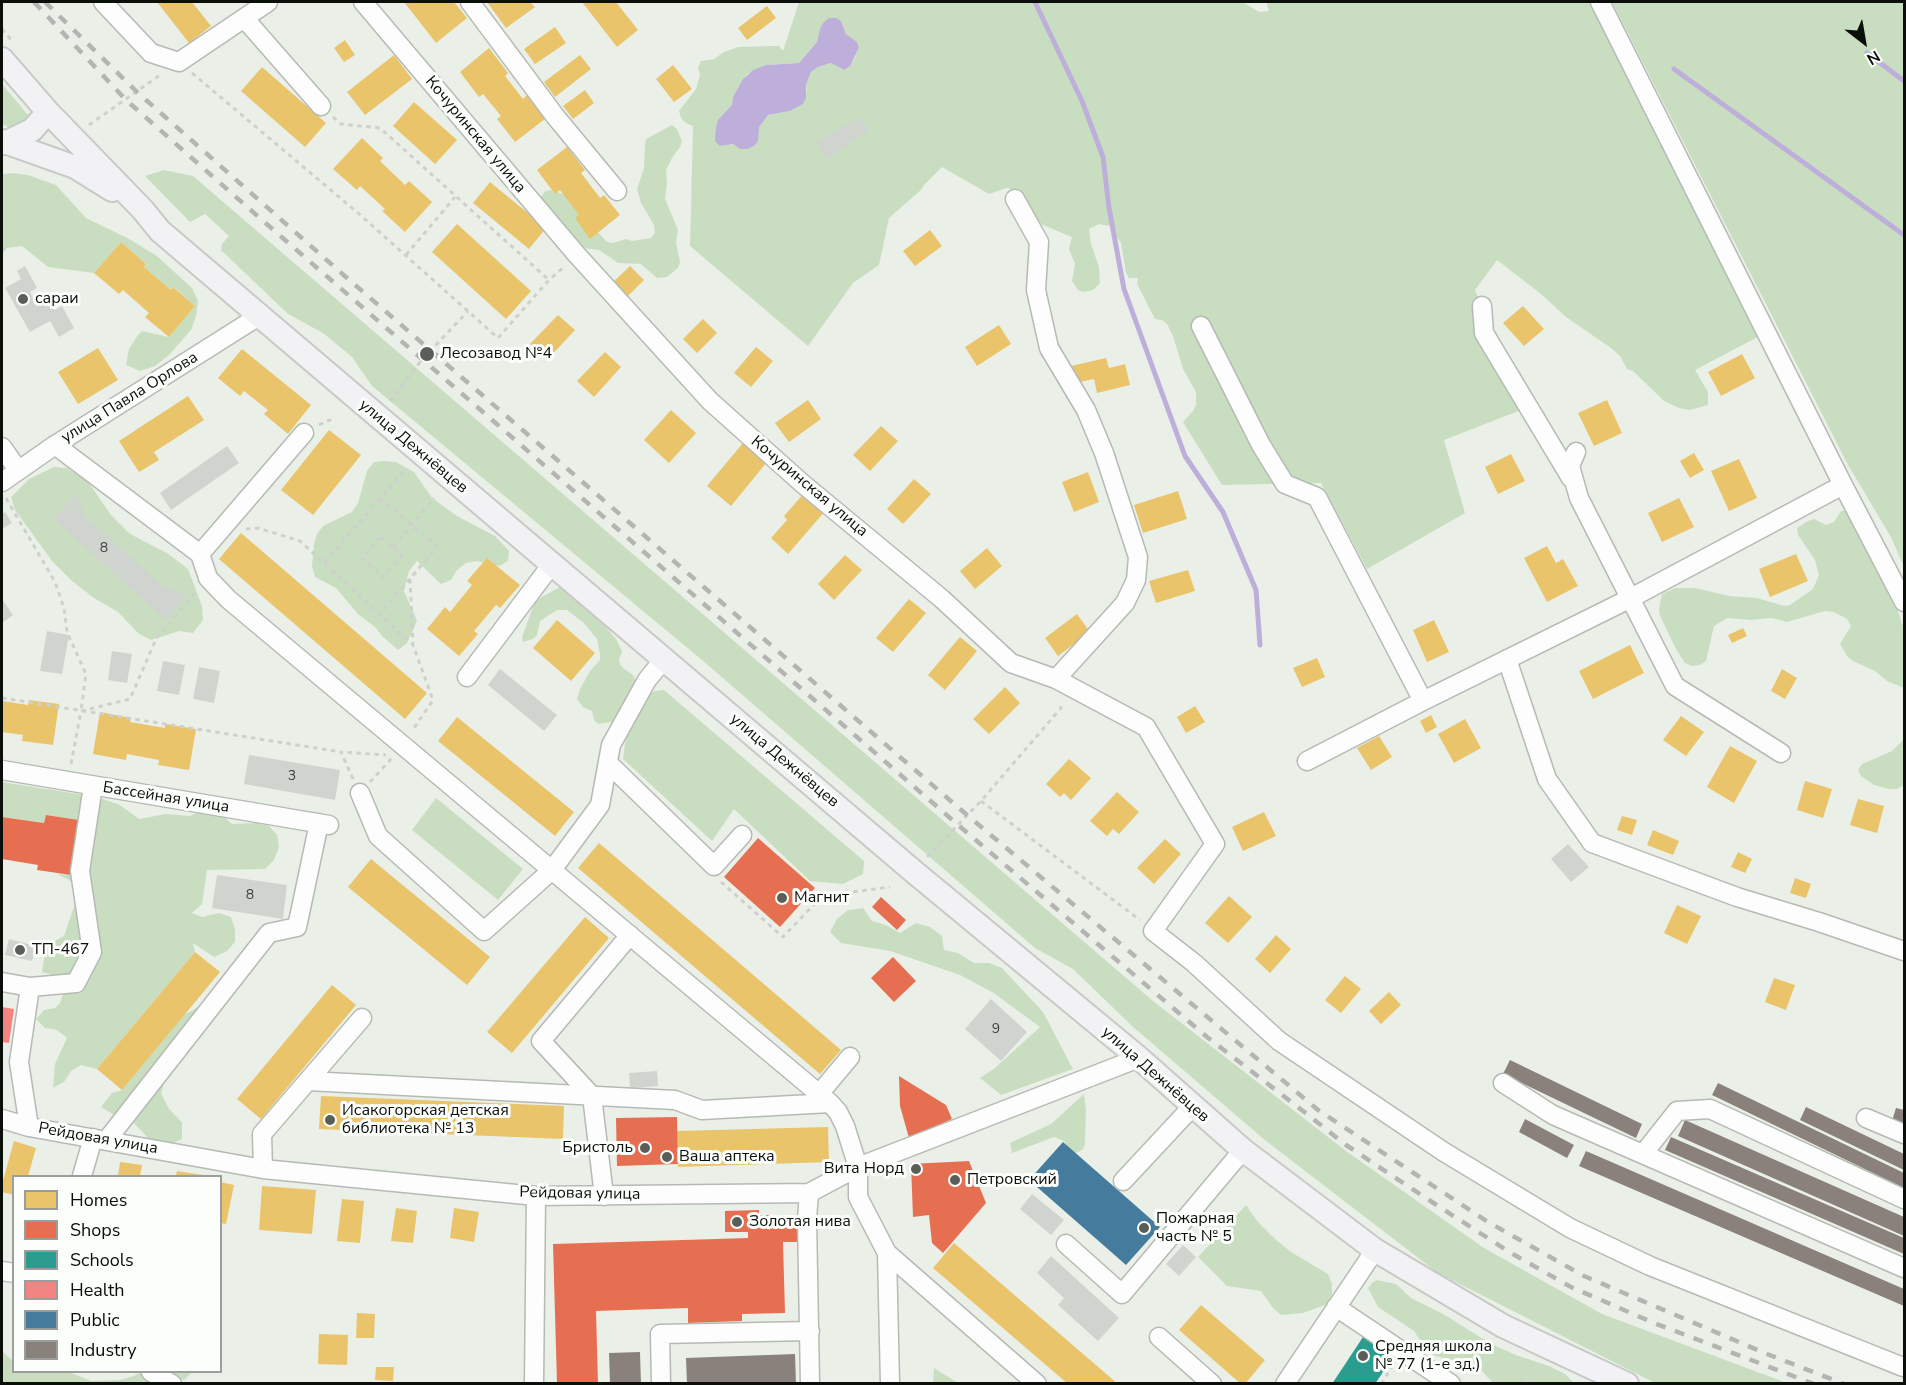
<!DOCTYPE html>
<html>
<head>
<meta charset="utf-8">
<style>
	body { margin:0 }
	#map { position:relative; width:1906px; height:1385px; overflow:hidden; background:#eaf0e8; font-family:"Nunito Sans",sans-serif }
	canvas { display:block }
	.frame { position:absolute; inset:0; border:3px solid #0b0f0a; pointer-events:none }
	.legend { position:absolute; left:12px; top:1175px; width:210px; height:198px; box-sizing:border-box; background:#fcfefb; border:2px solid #9c9e9b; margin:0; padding:8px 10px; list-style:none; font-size:18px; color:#0b0f0a }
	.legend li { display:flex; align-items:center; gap:12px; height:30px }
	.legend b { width:30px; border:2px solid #9c9e9b }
	.north { position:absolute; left:1834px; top:12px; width:60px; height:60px; -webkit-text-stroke:4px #fcfefb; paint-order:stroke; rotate:149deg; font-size:16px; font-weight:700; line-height:24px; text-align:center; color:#0b0f0a }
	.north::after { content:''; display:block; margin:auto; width:21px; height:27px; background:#0b0f0a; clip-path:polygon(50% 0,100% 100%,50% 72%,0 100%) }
</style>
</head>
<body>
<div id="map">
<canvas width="1906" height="1385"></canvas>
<div class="frame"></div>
<ul class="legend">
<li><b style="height:16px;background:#e9c46a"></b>Homes</li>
<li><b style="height:16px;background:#e76f51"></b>Shops</li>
<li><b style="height:16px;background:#2a9d8f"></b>Schools</li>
<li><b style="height:16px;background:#f28482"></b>Health</li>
<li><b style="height:16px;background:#457b9d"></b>Public</li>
<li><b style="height:16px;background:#8a817c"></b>Industry</li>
</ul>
<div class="north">N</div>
</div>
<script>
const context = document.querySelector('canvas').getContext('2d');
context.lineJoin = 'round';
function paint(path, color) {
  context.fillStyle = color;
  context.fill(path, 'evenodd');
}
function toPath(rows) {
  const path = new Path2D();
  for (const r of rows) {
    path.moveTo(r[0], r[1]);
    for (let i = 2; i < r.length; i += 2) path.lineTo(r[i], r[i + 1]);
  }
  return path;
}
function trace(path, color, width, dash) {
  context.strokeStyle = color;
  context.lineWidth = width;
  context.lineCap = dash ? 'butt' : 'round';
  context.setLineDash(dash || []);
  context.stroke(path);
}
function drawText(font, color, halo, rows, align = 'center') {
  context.font = font + ' "Nunito Sans",sans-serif';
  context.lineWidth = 6;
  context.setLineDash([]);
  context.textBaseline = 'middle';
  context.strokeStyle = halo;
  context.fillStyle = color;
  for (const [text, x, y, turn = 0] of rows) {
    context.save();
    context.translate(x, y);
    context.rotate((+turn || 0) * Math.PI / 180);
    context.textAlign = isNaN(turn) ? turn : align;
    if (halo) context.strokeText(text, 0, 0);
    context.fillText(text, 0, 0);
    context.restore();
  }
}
const green = toPath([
	[799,2,1243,2,1259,12,1269,11,1266,2,1591,2,1769,331,1695,370,1708,392,1708,405,1690,410,1679,408,1664,401,1633,371,1627,369,1620,356,1611,348,1566,317,1541,294,1497,260,1475,290,1526,408,1444,440,1465,513,1367,569,1321,483,1222,485,1183,422,1193,411,1196,405,1196,392,1183,369,1173,336,1167,324,1162,320,1155,319,1137,284,1138,278,1129,278,1126,273,1121,243,1109,226,1099,224,1089,229,1091,244,1099,267,1100,283,1093,290,1083,292,1078,290,1072,281,1075,264,1069,249,1072,237,1038,223,1019,191,1007,188,989,194,942,167,924,185,922,189,889,218,879,265,853,283,808,346,690,246,693,126,686,123,681,118,679,111,696,89,700,75,698,68,701,61,714,59,724,52,738,47,772,46,779,46,783,51],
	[841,21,846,34,857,43,859,48,854,60,844,70,831,63,818,67,811,72,806,85,807,91,790,111,768,115,740,149,733,144,720,146,716,127,718,121,732,105,733,97,747,74,766,65,799,63,817,42,820,27],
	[1612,2,1904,2,1904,567,1891,537,1848,465],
	[2,84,28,115,20,125,8,127,2,124],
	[672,125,677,129,682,141,680,147,672,158,666,170,667,184,665,199,678,230,676,243,680,262,678,268,667,277,657,278,641,264,618,263,599,250,583,248,542,204,541,197,545,191,551,190,563,194,607,242,613,243,626,239,632,241,651,238,655,233,654,225,641,203,637,189,644,168,645,145,646,139],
	[164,170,193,176,1153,1001,1346,1151,1484,1248,1602,1314,1787,1383,1655,1383,1438,1273,1266,1141,1132,1026,1073,969,1035,948,702,660,372,386,352,357,323,333,288,314,221,250,222,244,229,236,205,214,190,222,145,176],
	[13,173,28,175,56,185,86,218,129,239,157,256,192,288,198,301,196,316,191,330,169,355,155,366,140,371,126,365,129,349,138,335,142,331,169,337,195,306,174,287,171,290,144,267,146,264,121,242,94,273,48,267,22,246,7,248,2,254,2,174],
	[385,461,396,462,414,472,432,498,457,516,495,536,509,551,508,561,499,566,476,561,466,563,457,570,451,580,441,584,417,561,409,571,404,591,417,621,407,643,398,650,382,636,375,627,358,614,336,588,315,577,312,566,314,544,317,534,323,526,352,512,358,503,367,471,374,462],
	[54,467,67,468,89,483,111,515,130,534,167,553,188,569,202,606,203,620,193,633,179,631,151,640,139,634,118,612,94,598,72,581,52,561,15,510,11,497,29,479],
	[1841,511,1848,511,1894,600,1904,629,1904,688,1887,681,1875,671,1853,661,1847,656,1840,644,1851,626,1847,619,1834,612,1825,611,1787,622,1772,618,1751,620,1727,618,1714,626,1706,661,1700,665,1692,666,1685,663,1677,651,1660,616,1659,609,1662,594,1675,588,1695,588,1729,596,1757,598,1784,606,1790,605,1813,589,1819,575,1815,560,1798,535,1797,528,1808,521,1814,519,1826,525,1834,522],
	[560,587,579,599,586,610,598,618,616,639,622,651,619,660,620,664,623,668,633,675,635,679,636,683,620,717,612,722,598,724,594,720,592,711,583,707,577,699,580,689,590,671,600,660,600,654,597,639,584,623,567,610,557,610,540,621,537,635,533,639,523,642,522,637,534,604,540,598],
	[664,690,864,861,863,874,843,884,810,881,734,809,712,841,623,759,628,722,646,696,655,691],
	[1904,739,1904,785,1897,789,1889,789,1874,785,1861,776,1858,770,1862,764,1892,751],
	[2,782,97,797,120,805,139,819,166,814,190,816,200,811,223,816,232,824,257,823,269,826,277,835,279,847,274,860,265,869,207,870,202,904,192,913,202,917,219,913,231,917,235,929,235,942,227,951,214,957,193,943,195,952,97,1069,81,1065,71,1071,64,1082,53,1088,55,1064,67,1038,57,1030,45,1028,36,1019,44,1010,55,1008,60,1003,64,991,62,978,42,972,46,946,64,936,76,901,77,889,69,880,57,874,71,875,79,820,46,815,44,823,2,817],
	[436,798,523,869,498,900,412,830],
	[863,908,872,921,886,925,900,933,916,923,930,927,942,936,944,950,958,953,974,963,989,963,1002,968,1043,1012,1073,1069,1001,1095,980,1078,995,1068,1040,1027,992,992,960,975,890,951,841,943,830,932,837,919,848,910],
	[209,1001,166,1077,161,1093,169,1109,182,1122,182,1139,166,1146,149,1139,133,1122,116,1116,101,1107,112,1093,122,1090,184,1015],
	[1084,1094,1086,1109,1085,1145,1082,1150,1076,1153,1070,1151,1064,1141,1054,1137,1012,1153,1010,1143,1051,1124],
	[1246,1205,1258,1222,1275,1239,1291,1252,1328,1274,1332,1284,1332,1295,1325,1305,1303,1313,1281,1315,1273,1308,1261,1291,1227,1286,1198,1257],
	[1377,1280,1396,1284,1411,1298,1445,1315,1491,1344,1516,1355,1549,1366,1565,1374,1574,1383,1493,1383,1482,1371,1475,1367,1433,1355,1423,1345,1414,1331,1378,1307,1368,1288,1372,1283],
	[2,1351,13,1361,14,1372,69,1372,91,1381,120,1380,134,1376,141,1372,192,1372,184,1380,169,1374,162,1383,2,1383],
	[934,1368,958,1383,933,1383]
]);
const water = toPath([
	[829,18,836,18,841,21,846,34,857,42,859,48,850,66,844,70,831,63,818,67,811,72,806,85,806,98,803,104,790,111,768,115,759,127,758,141,754,146,747,149,740,149,733,144,720,146,715,141,716,127,718,120,732,105,733,97,743,79,753,70,766,65,799,63,817,42,820,28,824,22]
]);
const homes = toPath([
	[157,2,192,2,211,26,189,43],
	[404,2,454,2,467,18,436,43],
	[487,2,530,2,535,7,506,28],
	[582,2,616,2,638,30,617,47],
	[767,6,776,18,747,40,738,28],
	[555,27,566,43,535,64,524,49],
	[345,40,355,55,344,62,334,48],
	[489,48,508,73,505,76,523,99,527,95,545,119,515,142,497,119,501,116,483,94,479,97,460,72],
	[394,55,412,79,365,115,347,92],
	[580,55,591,69,555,97,544,82],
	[673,65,692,89,674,102,656,79],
	[262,67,326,123,305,147,241,91],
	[585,90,594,103,573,119,563,106],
	[414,102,457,140,435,164,393,126],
	[362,138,383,158,380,161,405,185,409,181,432,202,405,232,382,211,385,209,360,186,357,190,333,169],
	[567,147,585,170,581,173,600,198,604,195,620,215,590,239,575,218,579,215,560,190,555,194,537,170],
	[490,182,546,228,529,249,473,203],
	[457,224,531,291,506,319,432,252],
	[930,230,942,246,915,266,903,251],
	[121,242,146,264,144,267,171,290,173,287,195,306,169,337,145,317,149,313,123,290,119,294,94,273],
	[630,266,644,280,624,300,610,285],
	[1523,306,1544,329,1524,346,1503,323],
	[558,315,575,330,547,360,530,344],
	[703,319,717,333,697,353,683,339],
	[999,325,1011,344,977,366,965,347],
	[756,347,773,361,751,387,734,373],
	[98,348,118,380,78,404,58,372],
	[242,349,311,405,288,434,264,414,268,410,244,391,240,396,218,378],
	[605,352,621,367,594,397,577,381],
	[1742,354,1755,378,1721,396,1708,372],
	[1106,358,1109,368,1125,364,1130,385,1097,393,1094,379,1075,383,1071,366],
	[188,396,204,420,154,452,159,460,139,472,119,441],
	[808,400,821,419,789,442,775,423],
	[1607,400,1622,433,1594,446,1578,413],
	[671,410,696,433,669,463,644,440],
	[881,426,898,441,870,471,853,455],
	[329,430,361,455,313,515,281,490],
	[743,443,767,462,731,506,707,486],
	[1694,453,1704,470,1690,478,1680,461],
	[1511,454,1525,481,1498,494,1485,467],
	[1739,459,1757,498,1729,511,1711,471],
	[1088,472,1099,502,1074,512,1062,482],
	[914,479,931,494,903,524,887,509],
	[1178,491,1187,519,1143,533,1134,505],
	[805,492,826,510,788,554,771,538,787,520,784,516],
	[1679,498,1694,527,1662,542,1648,513],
	[241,533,427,693,405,719,219,559],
	[1547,546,1556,563,1563,559,1578,586,1547,602,1524,558],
	[987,548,1002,566,975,589,960,571],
	[1796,554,1808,581,1770,597,1759,569],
	[845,555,862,570,834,600,818,584],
	[487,558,520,585,500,608,496,605,474,631,478,634,459,656,427,629,445,607,450,612,472,585,467,581],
	[1188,570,1195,591,1156,603,1149,581],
	[909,599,926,613,893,652,876,638],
	[1077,614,1090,632,1058,656,1045,638],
	[557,620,595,653,571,681,533,648],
	[1434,620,1449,652,1427,662,1413,630],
	[1743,628,1747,636,1732,643,1728,635],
	[960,637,977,651,945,690,928,675],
	[1630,645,1644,673,1593,699,1579,671],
	[1317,658,1325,677,1302,687,1293,668],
	[1782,669,1797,678,1785,699,1771,691],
	[1005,687,1020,703,989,734,973,719],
	[29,700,59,704,53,745,22,741,23,735,2,732,2,701,28,705],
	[1195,706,1205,722,1186,733,1177,717],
	[100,712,131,718,130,722,165,728,165,724,196,729,189,770,158,765,159,760,127,754,126,760,93,754],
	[1431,715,1437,727,1426,733,1420,721],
	[1681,716,1704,732,1686,756,1663,740],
	[457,717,574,812,555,836,438,741],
	[1465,719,1481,748,1454,763,1438,734],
	[1379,736,1392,757,1371,770,1357,748],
	[1730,746,1757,761,1734,803,1707,787],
	[1069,759,1091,778,1071,800,1064,793,1060,797,1046,784],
	[1805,781,1832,789,1823,818,1797,810],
	[1117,792,1139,812,1119,834,1113,829,1107,836,1090,821],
	[1858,799,1884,806,1877,833,1850,825],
	[1264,812,1276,836,1243,851,1232,827],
	[1622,816,1637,820,1632,835,1617,830],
	[1653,830,1679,841,1673,855,1647,845],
	[1165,839,1181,854,1154,884,1137,868],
	[599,843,841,1050,820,1074,578,868],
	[1738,852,1752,859,1745,873,1731,867],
	[371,859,490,957,467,985,348,887],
	[1795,878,1811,884,1806,898,1790,893],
	[1229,896,1252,917,1228,943,1205,923],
	[1677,905,1701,916,1687,944,1664,933],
	[585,917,609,938,512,1053,487,1032],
	[1276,935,1291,949,1270,973,1255,959],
	[195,952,220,972,122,1090,97,1069],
	[1345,976,1361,989,1341,1013,1325,1000],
	[1774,978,1795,985,1786,1010,1765,1002],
	[332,985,356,1005,261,1119,237,1099],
	[1389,992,1401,1005,1381,1024,1369,1011],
	[321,1096,564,1106,563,1139,319,1129],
	[828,1127,829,1162,678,1167,677,1131],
	[14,1141,36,1148,28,1176,14,1176,14,1195,2,1192,2,1184],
	[120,1162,142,1165,140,1176,118,1176],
	[177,1171,203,1175,203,1176,176,1176],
	[220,1182,234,1185,226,1224,220,1223],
	[262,1186,316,1190,312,1234,259,1230],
	[342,1199,364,1201,360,1243,337,1241],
	[396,1208,417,1211,413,1243,391,1241],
	[454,1208,479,1212,474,1242,450,1238],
	[954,1243,1118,1384,1068,1384,933,1268],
	[1201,1305,1265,1360,1245,1384,1241,1384,1179,1330],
	[357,1313,375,1314,374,1338,356,1338],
	[319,1334,348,1335,347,1365,318,1364],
	[376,1367,394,1367,393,1381,375,1380]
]);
const shops = toPath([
	[46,815,79,820,71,875,37,870,38,865,2,859,2,817,44,823],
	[758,838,815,888,780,927,724,877],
	[881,897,906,920,897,930,872,907],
	[893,957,916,981,894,1002,871,978],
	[899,1076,946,1105,952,1119,909,1138,900,1106],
	[677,1117,678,1164,617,1166,616,1118],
	[969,1161,986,1203,943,1253,932,1243,929,1215,913,1217,911,1164],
	[759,1210,759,1215,777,1215,777,1220,798,1219,799,1242,783,1242,785,1313,742,1314,742,1321,688,1323,688,1308,596,1311,598,1384,557,1384,553,1244,748,1238,748,1232,725,1232,725,1211]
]);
const schools = toPath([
	[1363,1337,1393,1357,1375,1384,1332,1384]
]);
const health = toPath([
	[2,1007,14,1009,9,1043,2,1042]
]);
const public = toPath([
	[1063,1142,1160,1227,1126,1265,1029,1180]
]);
const industry = toPath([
	[1510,1060,1642,1124,1636,1138,1503,1074],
	[1718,1083,1904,1173,1904,1188,1712,1095],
	[1806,1107,1904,1154,1904,1170,1800,1120],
	[1896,1108,1904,1110,1904,1124,1892,1121],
	[1525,1119,1574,1145,1567,1158,1519,1132],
	[1685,1120,1904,1217,1904,1236,1678,1136],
	[1671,1137,1904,1238,1904,1254,1665,1150],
	[1586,1151,1904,1289,1904,1306,1579,1166],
	[640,1352,641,1384,610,1384,609,1353],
	[795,1354,796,1384,687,1384,686,1358]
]);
const stream = toPath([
	[1035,2,1082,101,1103,157,1109,208,1124,289,1185,456,1223,512,1256,590,1260,645],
	[1867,53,1904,81],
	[1674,69,1904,235]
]);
const building = toPath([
	[860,117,869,130,827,159,816,142],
	[25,266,37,288,30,292,35,302,47,296,55,310,62,306,74,328,59,337,50,321,30,332,5,288,21,279,17,271],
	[227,446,239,463,171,510,160,493],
	[76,494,85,516,134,560,164,587,188,595,166,620,53,519],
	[5,512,12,523,2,529,2,514],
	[2,599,13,615,2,623],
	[47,631,69,635,62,674,40,671],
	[112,651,132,654,127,683,108,680],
	[163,661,185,665,179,695,157,691],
	[199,667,220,671,214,703,193,699],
	[500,669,557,715,544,731,488,685],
	[249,755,340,770,335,800,244,784],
	[1568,844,1589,867,1571,882,1551,859],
	[217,875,287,885,283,919,212,908],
	[9,939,36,946,32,961,5,955],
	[991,999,1027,1032,1001,1061,965,1029],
	[657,1071,658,1086,630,1088,629,1073],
	[1032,1194,1064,1220,1051,1235,1020,1209],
	[1183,1245,1196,1257,1179,1276,1166,1264],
	[1051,1256,1119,1318,1098,1341,1058,1305,1064,1298,1037,1273]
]);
const path = toPath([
	[2,29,12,41],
	[192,73,358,213,498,338,549,280,565,266],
	[333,117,341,124,380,128,549,280],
	[89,125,160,75],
	[406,255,455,197],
	[390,401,420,362,468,311],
	[319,425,332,419],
	[6,498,55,582,64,608,67,632,86,674,81,711],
	[380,498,437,547,380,614],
	[246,529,258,528,300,541,413,645,433,700,412,731],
	[381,537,402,555,383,577,362,558,381,537],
	[393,547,434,498],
	[324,563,403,472],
	[410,579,413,644],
	[2,698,341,752],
	[71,764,81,711,130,699,156,639,197,591],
	[353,779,341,752,386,755],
	[370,782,392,758],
	[981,801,1140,920],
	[927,857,981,801,1061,708,1060,702],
	[721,882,783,937,822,896,890,887],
	[1381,1384,1393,1365],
	[1520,1384,1523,1378]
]);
const minor = toPath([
	[103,2,151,53,179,62,268,2],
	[363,2,577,255,710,401,803,484,942,599,1011,663,1056,679,1146,727,1215,844,1153,931,1194,963,1279,1041,1444,1152,1570,1228,1650,1266,1903,1367],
	[470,2,555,116,617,191],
	[1600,2,1843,485,1904,602],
	[244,18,321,106],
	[1015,199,1039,242,1036,290,1049,348,1086,410,1104,453,1138,557,1136,580,1125,603,1056,679],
	[1482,306,1484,333,1571,478],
	[1201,326,1261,445,1285,484,1317,497,1423,701],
	[55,445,200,554,208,578,228,599,830,1103],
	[2,447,18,470],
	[1576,452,1570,466,1579,498,1675,686,1781,753],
	[2,482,55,445,259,316],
	[200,554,304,433],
	[1507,659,1547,779,1592,843,1737,897,1819,922,1904,951],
	[467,677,552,564],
	[1307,761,1423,701,1629,599,1843,485],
	[608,763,714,866,742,835],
	[2,770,329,825],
	[360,793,378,836,484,931,552,870,600,805,611,745,647,680,664,659],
	[2,982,30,987,19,1062,29,1127],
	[30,987,76,983,92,952,80,871,93,786],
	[308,1081,675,1100,702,1110,830,1103,838,1112,845,1126,858,1167,858,1197,887,1253,1037,1384],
	[1503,1083,1553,1115,1904,1268],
	[819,1094,850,1057],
	[1866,1118,1904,1134],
	[2,1119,29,1127,263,1169,536,1196,809,1193,858,1167,1139,1058],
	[106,1141,269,933,297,927,319,823],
	[1643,1154,1677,1111,1710,1109,1904,1199],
	[263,1169,262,1134,362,1018],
	[82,1176,93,1138],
	[1123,1181,1192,1107],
	[809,1193,807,1219,810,1384],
	[604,1196,592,1096,541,1041,630,935],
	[1066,1244,1122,1294,1243,1150],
	[887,1253,890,1384],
	[2,1271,14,1273],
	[1336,1307,1451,1384],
	[1159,1337,1212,1384],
	[151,1372,172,1384],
	[534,1384,536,1196],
	[661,1384,660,1334,810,1331],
	[1285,1384,1375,1250]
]);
const major = toPath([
	[2,59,48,112,143,210,160,231,913,871,1139,1058,1243,1150,1375,1250,1503,1326,1627,1384],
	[2,141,75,167,112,190],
	[5,143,32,130,48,112]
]);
const rail = toPath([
	[34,2,126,100,262,220,957,824,1207,1037,1303,1111,1346,1145,1435,1204,1511,1253,1571,1287,1654,1323,1814,1384],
	[45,2,137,92,339,271,967,815,1318,1110,1488,1222,1584,1276,1767,1354,1844,1384]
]);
const markers = [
	[23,299,6,"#595e58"],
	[427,354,8,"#595e58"],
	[782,898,6,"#595e58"],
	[20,950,6,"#595e58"],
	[330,1120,6,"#595e58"],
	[645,1148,6,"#595e58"],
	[667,1157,6,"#595e58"],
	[916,1169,6,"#595e58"],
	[955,1180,6,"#595e58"],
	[737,1222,6,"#595e58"],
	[1144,1228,6,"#595e58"],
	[1363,1356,6,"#595e58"]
];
const numberNames = [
	["8",104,549],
	["3",292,777],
	["8",250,896],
	["9",996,1030]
];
const streetNames = [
	["Кочуринская улица",475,135,50],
	["улица Павла Орлова",130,398,-32],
	["улица Дежнёвцев",413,447,40],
	["Кочуринская улица",809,487,40],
	["улица Дежнёвцев",784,761,40],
	["Бассейная улица",166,798,9],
	["улица Дежнёвцев",1155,1075,41],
	["Рейдовая улица",98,1139,10],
	["Рейдовая улица",580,1194,1]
];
const poiNames = [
	["сараи",35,299],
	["Лесозавод №4",440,354],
	["Магнит",794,898],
	["ТП-467",32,950],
	["Исакогорская детская",342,1111],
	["библиотека № 13",342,1129],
	["Бристоль",633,1148,"right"],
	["Ваша аптека",679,1157],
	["Вита Норд",904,1169,"right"],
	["Петровский",967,1180],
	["Пожарная",1156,1219],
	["часть № 5",1156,1237],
	["Золотая нива",749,1222],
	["Средняя школа",1375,1347],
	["№ 77 (1-е зд.)",1375,1365]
];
paint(green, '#c9dec0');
paint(water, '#beafda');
paint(homes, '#e9c46a');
paint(shops, '#e76f51');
paint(schools, '#2a9d8f');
paint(health, '#f28482');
paint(public, '#457b9d');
paint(industry, '#8a817c');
trace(stream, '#beafda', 5);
paint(building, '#d0d4ce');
trace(minor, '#b5bab4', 21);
trace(major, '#c7c9c6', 26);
trace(path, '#ced0cd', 3, [4.5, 4.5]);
trace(minor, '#fcfdfc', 18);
trace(major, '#f2f2f5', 22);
trace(rail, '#b4b4b3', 4.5, [10, 10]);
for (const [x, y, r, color] of markers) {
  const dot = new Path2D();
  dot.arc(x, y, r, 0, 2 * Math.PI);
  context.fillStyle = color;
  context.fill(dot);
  trace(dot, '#fcfefb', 2);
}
drawText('14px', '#3c403b', null, numberNames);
drawText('16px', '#0b0f0a', '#fcfefb', streetNames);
drawText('16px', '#0b0f0a', '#fcfefb', poiNames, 'left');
</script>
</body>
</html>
